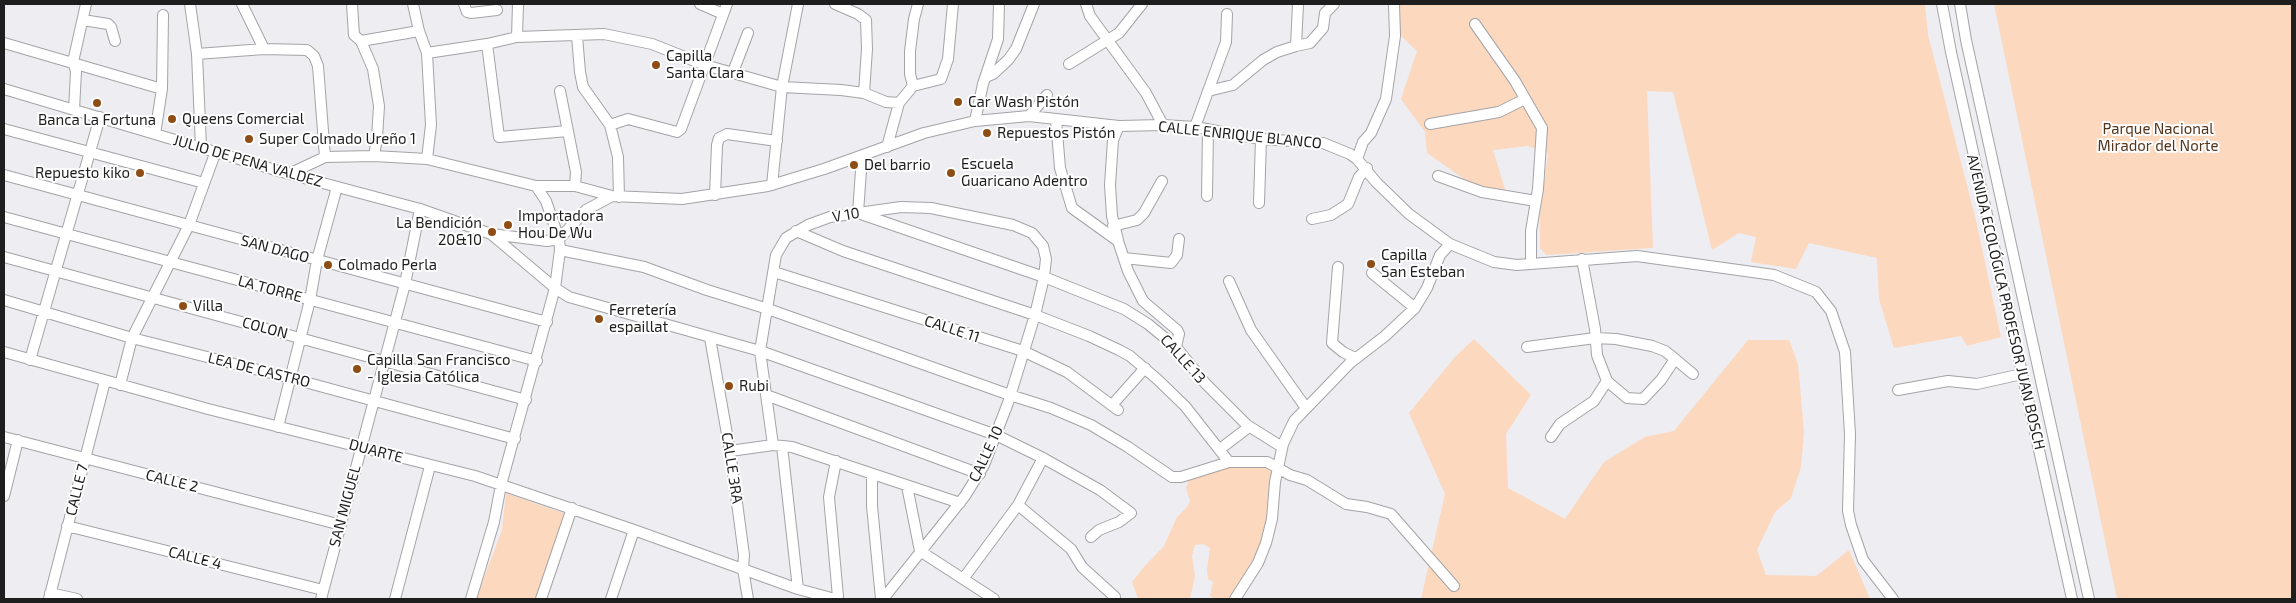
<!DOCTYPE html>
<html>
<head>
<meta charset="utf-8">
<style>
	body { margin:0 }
	#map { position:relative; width:2296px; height:603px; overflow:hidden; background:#eeedf1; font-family:"Exo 2",sans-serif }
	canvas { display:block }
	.frame { position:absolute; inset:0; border:5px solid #1e1e1f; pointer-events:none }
</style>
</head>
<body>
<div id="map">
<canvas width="2296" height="603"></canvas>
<div class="frame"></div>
</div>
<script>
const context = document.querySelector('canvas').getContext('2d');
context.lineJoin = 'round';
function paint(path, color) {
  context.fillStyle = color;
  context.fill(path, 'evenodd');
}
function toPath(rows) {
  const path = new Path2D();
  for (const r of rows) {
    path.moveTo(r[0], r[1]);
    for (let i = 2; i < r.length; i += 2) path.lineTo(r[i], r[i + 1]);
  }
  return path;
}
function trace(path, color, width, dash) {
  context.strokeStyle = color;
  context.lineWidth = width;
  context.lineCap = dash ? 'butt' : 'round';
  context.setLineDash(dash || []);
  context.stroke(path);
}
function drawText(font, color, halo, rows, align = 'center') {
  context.font = font + ' "Exo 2",sans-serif';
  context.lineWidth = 4;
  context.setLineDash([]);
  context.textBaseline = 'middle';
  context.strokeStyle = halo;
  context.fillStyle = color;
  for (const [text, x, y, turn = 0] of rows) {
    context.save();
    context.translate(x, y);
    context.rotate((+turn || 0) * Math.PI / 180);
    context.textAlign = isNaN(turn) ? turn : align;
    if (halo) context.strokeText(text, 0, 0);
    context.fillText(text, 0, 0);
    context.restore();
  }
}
const green = toPath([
	[1398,4,1925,4,1928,35,1975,216,2001,337,1967,346,1961,336,1894,348,1879,299,1877,258,1809,243,1796,269,1751,262,1756,237,1739,233,1712,250,1673,92,1647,91,1653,248,1546,255,1540,248,1540,216,1548,153,1528,146,1493,150,1508,199,1484,193,1427,153,1425,132,1401,99,1417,51,1399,34],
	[1994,4,2292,4,2292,599,2117,599],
	[1474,339,1531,395,1506,434,1508,488,1565,519,1604,462,1645,437,1674,431,1748,340,1789,340,1798,364,1804,432,1801,467,1791,498,1775,512,1757,550,1766,575,1816,576,1849,550,1870,599,1421,599,1445,494,1409,413,1455,357],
	[1219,465,1273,467,1266,542,1234,599,1215,599,1210,596,1213,582,1208,579,1207,570,1210,548,1203,544,1195,545,1192,556,1195,576,1190,599,1138,599,1132,582,1143,568,1164,546,1177,517,1188,506,1190,501,1186,488,1189,479],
	[506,493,563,513,564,529,541,599,476,599,502,530]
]);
const minor = toPath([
	[190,4,197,54,201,147],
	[242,4,264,49],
	[352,4,354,35,361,41,373,69,379,106,377,138,374,156],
	[413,4,419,31,427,53,431,125,427,159],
	[464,4,467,12,471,13,497,10],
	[700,4,723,14],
	[835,4,858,14,866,20,867,49,864,93],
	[1086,4,1090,16,1146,93,1163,125],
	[1942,4,1951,52,2072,599],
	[1960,4,1966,40,2089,599],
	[83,20,108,24,111,27,115,41],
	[1475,24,1515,81,1542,128,1538,189,1531,231,1531,263],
	[577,36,580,72,583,87,610,125,618,157,619,197],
	[517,37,518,4],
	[361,41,419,31],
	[4,43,162,89],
	[487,44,499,137,568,131],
	[1296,46,1310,43,1323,28,1325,13,1334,4],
	[427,53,487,44,517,37,604,34,652,44,705,65,782,87,841,90,864,93,886,102,899,103,913,86,941,79,948,59,953,4],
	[197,54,264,49,307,50,314,56,318,66,325,157],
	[1069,64,1119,33,1142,4],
	[733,72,748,33],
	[986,77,993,74,1008,60,1016,49,1034,4],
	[913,86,910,74,910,51,914,19,918,4],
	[4,89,289,174,420,209,491,234,547,241,559,239],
	[1208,91,1233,85,1263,60,1277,52,1296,46,1298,4],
	[74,110,76,71,73,62,86,4],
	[1029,116,1047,95],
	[1056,120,1060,168,1072,208,1118,241,1128,271,1143,301,1177,330,1179,334,1176,347],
	[975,121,983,84,998,39,999,4],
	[1430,124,1499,112,1525,99],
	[610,125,628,119,677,132,681,129,727,4],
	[1195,127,1226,42,1227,14],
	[4,129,204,183],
	[155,134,162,89,163,15],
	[887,147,899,103],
	[862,156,858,213,1044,277,1124,309,1148,324,1176,347,1205,383,1247,425,1282,447],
	[1357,159,1363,142,1371,133,1386,99,1395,36,1394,4],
	[289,174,325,157,374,156,427,159,536,186,546,201,559,239,560,250,555,288,501,485,494,522,471,599],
	[4,175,547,322],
	[1438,176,1482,192,1536,201],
	[772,185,782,87,798,4],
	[536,186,575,186,576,172,560,91],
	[575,186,612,196],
	[715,195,717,145,719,138,727,134,777,141],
	[1207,196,1208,129],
	[1259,203,1261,139],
	[4,217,537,361],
	[1312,219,1331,215,1348,204,1359,177,1367,168],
	[1113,226,1137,220,1144,213,1162,181],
	[796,231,843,251,1035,315,1089,336,1119,350,1130,356,1157,379,1185,406,1229,462],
	[491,234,555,288,569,297,760,351,996,435,1043,458,1100,490,1131,513,1119,522,1099,530,1091,537],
	[559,239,586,210,612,196,682,199,768,186,824,169,924,133,975,121,1029,116,1119,126,1163,125,1195,127,1261,139,1323,143,1350,154,1357,159,1376,182,1409,214,1450,244,1494,262,1517,265,1637,256,1774,275,1816,292,1831,311,1845,352,1850,434,1848,511,1851,525,1863,560,1893,599],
	[1118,240,1112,216,1110,185,1113,140,1119,126],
	[1450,244,1440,255,1427,288,1415,308,1385,336,1350,363,1294,421,1283,444,1278,468,1290,475,1307,480,1346,504,1367,507,1391,514,1454,586],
	[560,250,644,267,707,290,768,309,1010,395,1051,408,1091,425,1128,447,1172,477,1181,477,1229,462,1267,462,1278,468,1275,482,1272,519,1266,543,1258,563,1235,599],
	[4,257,526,400],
	[1124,258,1171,263,1177,255,1179,239],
	[1582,259,1595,329,1597,355,1607,381],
	[1338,267,1332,343,1343,352,1355,358],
	[774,272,1023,351,1067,372,1118,410],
	[1372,273,1415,308],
	[1229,281,1251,330,1306,408],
	[4,300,132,338,290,378,515,439],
	[710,338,730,451,744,555,743,569,748,599],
	[1527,347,1595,338,1616,339,1652,346,1665,351,1675,359,1661,380,1643,399,1627,398,1607,381,1594,401,1560,424,1551,437],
	[4,352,208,409,475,476,634,530,798,589,835,599,838,597,829,497,836,461],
	[1675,359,1693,374],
	[30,360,100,117],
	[120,385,132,338,189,225,216,151],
	[1898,390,1948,381,1977,384,2022,374],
	[766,395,980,474],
	[1112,405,1145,368],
	[278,427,310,300,317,260,337,187],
	[4,437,341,525],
	[773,445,760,351,776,255,786,238,808,225,830,217,901,207,931,208,1013,225,1032,233,1043,246,1046,259,1044,277,1035,315,1008,403,984,465,965,496,883,599],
	[782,446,798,589],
	[1220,449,1249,427],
	[730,451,773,445,792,447,960,503],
	[872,474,872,506,881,599],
	[907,486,920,551,994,599],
	[4,496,18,440],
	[1018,505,1071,549,1082,567,1115,597],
	[67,526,323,590],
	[963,579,1018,505,1043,458],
	[50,593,77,599],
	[49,599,105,381],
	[321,599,405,284,420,209],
	[395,599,430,466],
	[541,599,572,508],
	[611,599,634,530]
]);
const markers = [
	[656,65,5,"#8d4d14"],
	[958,102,5,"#8d4d14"],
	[97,103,5,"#8d4d14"],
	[172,119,5,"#8d4d14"],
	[987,133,5,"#8d4d14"],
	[249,139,5,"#8d4d14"],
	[854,165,5,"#8d4d14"],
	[140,173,5,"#8d4d14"],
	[951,173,5,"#8d4d14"],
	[508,225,5,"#8d4d14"],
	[492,232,5,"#8d4d14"],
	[1371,264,5,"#8d4d14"],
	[328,265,5,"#8d4d14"],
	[183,306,5,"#8d4d14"],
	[599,319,5,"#8d4d14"],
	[357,369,5,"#8d4d14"],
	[729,386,5,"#8d4d14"]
];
const poiNames = [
	["Capilla",666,56],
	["Santa Clara",666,73],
	["Car Wash Pistón",968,102],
	["Queens Comercial",182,119],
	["Banca La Fortuna",97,120,"center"],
	["Repuestos Pistón",997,133],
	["Super Colmado Ureño 1",259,139],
	["Escuela",961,164],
	["Guaricano Adentro",961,181],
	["Del barrio",864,165],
	["Repuesto kiko",130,173,"right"],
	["Importadora",518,216],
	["Hou De Wu",518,233],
	["La Bendición",482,223,"right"],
	["20&10",482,240,"right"],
	["Capilla",1381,255],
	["San Esteban",1381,272],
	["Colmado Perla",338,265],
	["Villa",193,306],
	["Ferretería",609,310],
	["espaillat",609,327],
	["Capilla San Francisco",367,360],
	["- Iglesia Católica",367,377],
	["Rubi",739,386]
];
const parkNames = [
	["Parque Nacional",2158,129],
	["Mirador del Norte",2158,146]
];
const streetNames = [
	["CALLE ENRIQUE BLANCO",1240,135,6],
	["JULIO DE PENA VALDEZ",248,161,16],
	["V 10",846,215,-10],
	["SAN DAGO",275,249,15],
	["LA TORRE",270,289,15],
	["AVENIDA ECOLÓGICA PROFESOR JUAN BOSCH",2006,302,77],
	["COLON",265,328,15],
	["CALLE 11",952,329,18],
	["CALLE 13",1183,359,48],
	["LEA DE CASTRO",259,370,14],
	["DUARTE",376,451,15],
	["CALLE 10",986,454,-65],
	["CALLE 3RA",732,468,81],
	["CALLE 2",172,481,14],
	["CALLE 7",77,490,-76],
	["SAN MIGUEL",345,506,-75],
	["CALLE 4",195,558,14]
];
paint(green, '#fcd8be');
trace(minor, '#a4a3a7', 12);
trace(minor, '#fff', 10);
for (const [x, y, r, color] of markers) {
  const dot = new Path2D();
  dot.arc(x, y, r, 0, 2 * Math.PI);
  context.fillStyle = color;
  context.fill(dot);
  trace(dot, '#fff', 2);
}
drawText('15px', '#1e1e1f', '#fff', poiNames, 'left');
drawText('15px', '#54341b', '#fff', parkNames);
drawText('15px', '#1e1e1f', '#fff', streetNames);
</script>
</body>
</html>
